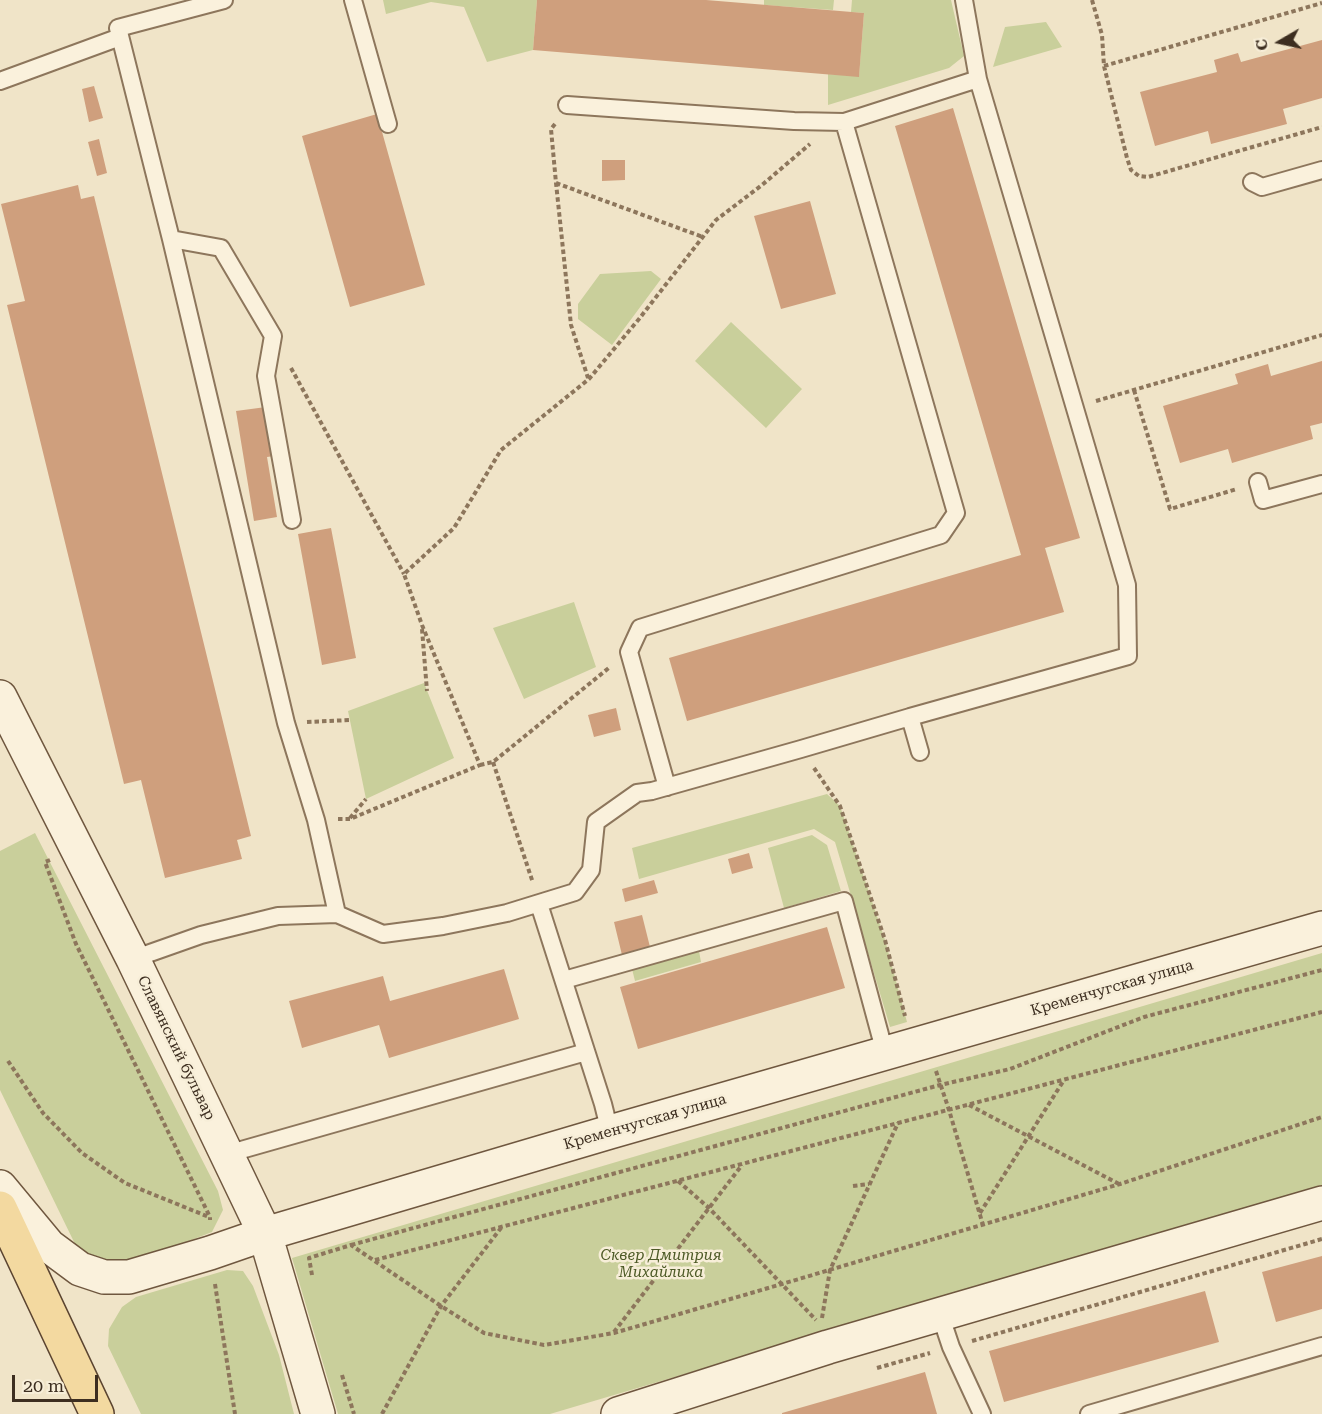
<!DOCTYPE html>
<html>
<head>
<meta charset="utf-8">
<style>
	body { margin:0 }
	#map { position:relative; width:1322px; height:1414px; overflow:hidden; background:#f0e4c8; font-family:"Roboto Serif",serif }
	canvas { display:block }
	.north { position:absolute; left:1250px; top:12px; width:60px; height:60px; -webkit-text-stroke:4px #f7eed8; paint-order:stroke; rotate:261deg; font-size:16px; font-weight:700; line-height:24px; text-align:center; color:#3d2e20 }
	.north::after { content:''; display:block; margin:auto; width:21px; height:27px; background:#3d2e20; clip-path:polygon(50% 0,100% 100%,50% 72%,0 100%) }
	.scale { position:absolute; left:12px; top:1375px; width:86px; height:27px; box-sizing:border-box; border:3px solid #3d2e20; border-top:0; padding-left:8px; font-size:18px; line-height:21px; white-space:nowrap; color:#3d2e20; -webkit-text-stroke:4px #f7eed8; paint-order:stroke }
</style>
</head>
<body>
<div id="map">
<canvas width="1322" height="1414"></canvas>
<div class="north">С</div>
<div class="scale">20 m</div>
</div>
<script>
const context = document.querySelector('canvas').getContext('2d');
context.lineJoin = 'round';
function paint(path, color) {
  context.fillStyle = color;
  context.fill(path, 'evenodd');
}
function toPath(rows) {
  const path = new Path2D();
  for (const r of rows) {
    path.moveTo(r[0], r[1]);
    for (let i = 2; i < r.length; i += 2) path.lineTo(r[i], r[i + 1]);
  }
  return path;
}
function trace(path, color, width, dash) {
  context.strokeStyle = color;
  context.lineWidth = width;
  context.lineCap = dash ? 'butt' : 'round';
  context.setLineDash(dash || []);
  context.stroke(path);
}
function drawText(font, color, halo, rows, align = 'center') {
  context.font = font + ' "Roboto Serif",serif';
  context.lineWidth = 5;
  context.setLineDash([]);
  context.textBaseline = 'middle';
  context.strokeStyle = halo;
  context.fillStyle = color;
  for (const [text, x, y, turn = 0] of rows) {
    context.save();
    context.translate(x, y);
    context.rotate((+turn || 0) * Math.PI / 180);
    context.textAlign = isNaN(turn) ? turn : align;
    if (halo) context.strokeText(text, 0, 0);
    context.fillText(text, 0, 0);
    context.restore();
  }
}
const green = toPath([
	[383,0,537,0,533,50,487,62,464,7,431,2,386,14],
	[764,0,834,0,833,10,764,5],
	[852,0,951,0,964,56,949,68,828,105,828,74,859,76,864,13,851,12],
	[1046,22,1062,47,993,67,1005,27],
	[651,271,661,279,612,345,578,319,578,304,600,274],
	[731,322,802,389,766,428,695,361],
	[574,602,596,667,524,699,493,628],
	[424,683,454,758,366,799,348,711],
	[827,794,840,806,885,940,907,1022,890,1027,835,842,814,829,639,879,632,848],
	[35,833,218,1191,223,1210,212,1232,117,1269,85,1256,75,1244,0,1090,0,851],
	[812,835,827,845,841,891,784,908,768,848],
	[699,951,701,962,635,981,632,969],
	[1322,953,1322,1185,550,1414,338,1414,292,1258],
	[227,1270,243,1271,253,1286,279,1355,294,1414,141,1414,108,1346,109,1329,122,1307,136,1297]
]);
const building = toPath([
	[537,0,706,0,864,13,859,77,533,50],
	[1322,40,1322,98,1283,109,1287,124,1211,144,1208,131,1155,146,1140,92,1217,72,1214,60,1238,53,1241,62],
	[94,86,103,118,89,122,82,89],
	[953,108,1080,538,1045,548,1064,612,687,721,669,658,1021,555,895,126],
	[377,114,425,285,350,307,302,136],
	[99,139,107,173,97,176,88,142],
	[602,160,625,160,625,180,602,181],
	[78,185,81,199,94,196,251,836,237,840,242,859,165,878,141,780,124,784,7,305,25,301,1,204],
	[810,201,836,294,781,309,754,216],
	[1322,361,1322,423,1310,426,1313,439,1232,463,1228,449,1180,463,1163,406,1238,384,1235,374,1268,364,1271,376],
	[266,407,274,456,267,457,277,517,254,521,236,411],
	[331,528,356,658,322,665,298,534],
	[616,708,621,730,594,737,588,715],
	[749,853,753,868,732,874,728,859],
	[654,880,658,893,625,902,622,889],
	[642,915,650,947,622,955,614,922],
	[827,927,845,988,638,1049,620,987],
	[504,969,519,1019,389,1058,379,1025,302,1048,289,1001,383,976,390,1001],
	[1322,1256,1322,1309,1276,1322,1262,1272],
	[1205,1291,1219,1342,1004,1402,989,1351],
	[925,1372,937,1414,782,1414,782,1413]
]);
const path = toPath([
	[1092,0,1102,35,1104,66,1127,158,1131,170,1139,176,1148,177,1322,127],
	[1104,66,1322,3],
	[555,124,551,129,556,183,571,325,588,378],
	[556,183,703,237],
	[291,368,404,574],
	[1134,390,1170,509,1237,489],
	[1096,401,1322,335],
	[422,629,427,691],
	[307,722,350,720],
	[493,762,533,883],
	[480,765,493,762,610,667],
	[814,768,840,806,885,940,905,1016],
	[350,818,366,799],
	[338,819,350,819,480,765,422,625,404,574,454,528,501,450,589,379,639,319,716,220,762,185,810,144],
	[50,860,45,862,76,944,210,1217,210,1220],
	[8,1061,43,1113,82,1153,125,1183,209,1217],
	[936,1071,949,1110,983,1225],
	[969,1105,1119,1184],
	[678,1181,709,1208,816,1320],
	[853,1186,869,1184],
	[980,1213,1064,1080],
	[351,1245,940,1085,1010,1069,1144,1017,1322,970],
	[375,1260,1322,1012],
	[312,1275,309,1258,351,1245,441,1306,484,1333,544,1345,614,1333,782,1284,1120,1184,1322,1117],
	[215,1284,235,1414],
	[822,1318,830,1270,898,1123],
	[614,1332,742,1165],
	[972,1341,1322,1239],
	[877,1368,930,1353],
	[342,1375,354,1414],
	[382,1414,441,1306,501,1228]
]);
const lane = toPath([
	[224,0,118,28,171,239,286,723,316,820,337,914],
	[353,0,388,124],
	[964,0,978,79],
	[0,81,120,37],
	[567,105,794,121,844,122],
	[1252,182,1262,187,1322,170],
	[171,239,221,248,273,336,266,376,292,520],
	[1258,482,1263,500,1322,484],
	[667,787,629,652,640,628,941,535,956,513,844,122,978,79,1127,585,1128,656,910,717],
	[539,904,603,1104,610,1132],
	[133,959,201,935,278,916,337,914,383,934,443,926,507,913,575,892,591,870,596,822,637,793,652,791,801,749,910,717,920,752],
	[564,980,844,901,885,1053],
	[227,1154,586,1052],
	[940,1314,951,1347,982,1414],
	[1089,1414,1322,1346]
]);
const secondary = toPath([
	[0,697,133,959,265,1234,318,1414],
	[0,1187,49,1246,80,1269,104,1277,129,1277,210,1253,265,1234,610,1132,1322,928],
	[618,1414,828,1347,1322,1203]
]);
const primary = toPath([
	[0,1208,97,1414]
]);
const streetNames = [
	["Кременчугская улица",1112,988,-16],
	["Славянский бульвар",176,1048,64],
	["Кременчугская улица",645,1122,-16]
];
const parkNames = [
	["Сквер Дмитрия",661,1256],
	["Михайлика",661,1273]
];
paint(green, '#c9cf9b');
paint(building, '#cf9f7d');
trace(lane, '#8d765c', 20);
trace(secondary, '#6f573f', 36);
trace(primary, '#5b4430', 36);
trace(path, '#8d765c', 4, [4.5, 3]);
trace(lane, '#faf1dc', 16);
trace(secondary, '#faf1dc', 33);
trace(primary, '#f3d9a0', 33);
drawText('15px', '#3d2e20', '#f7eed8', streetNames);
drawText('italic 15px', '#4d5a26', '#f7eed8', parkNames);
</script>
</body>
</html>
